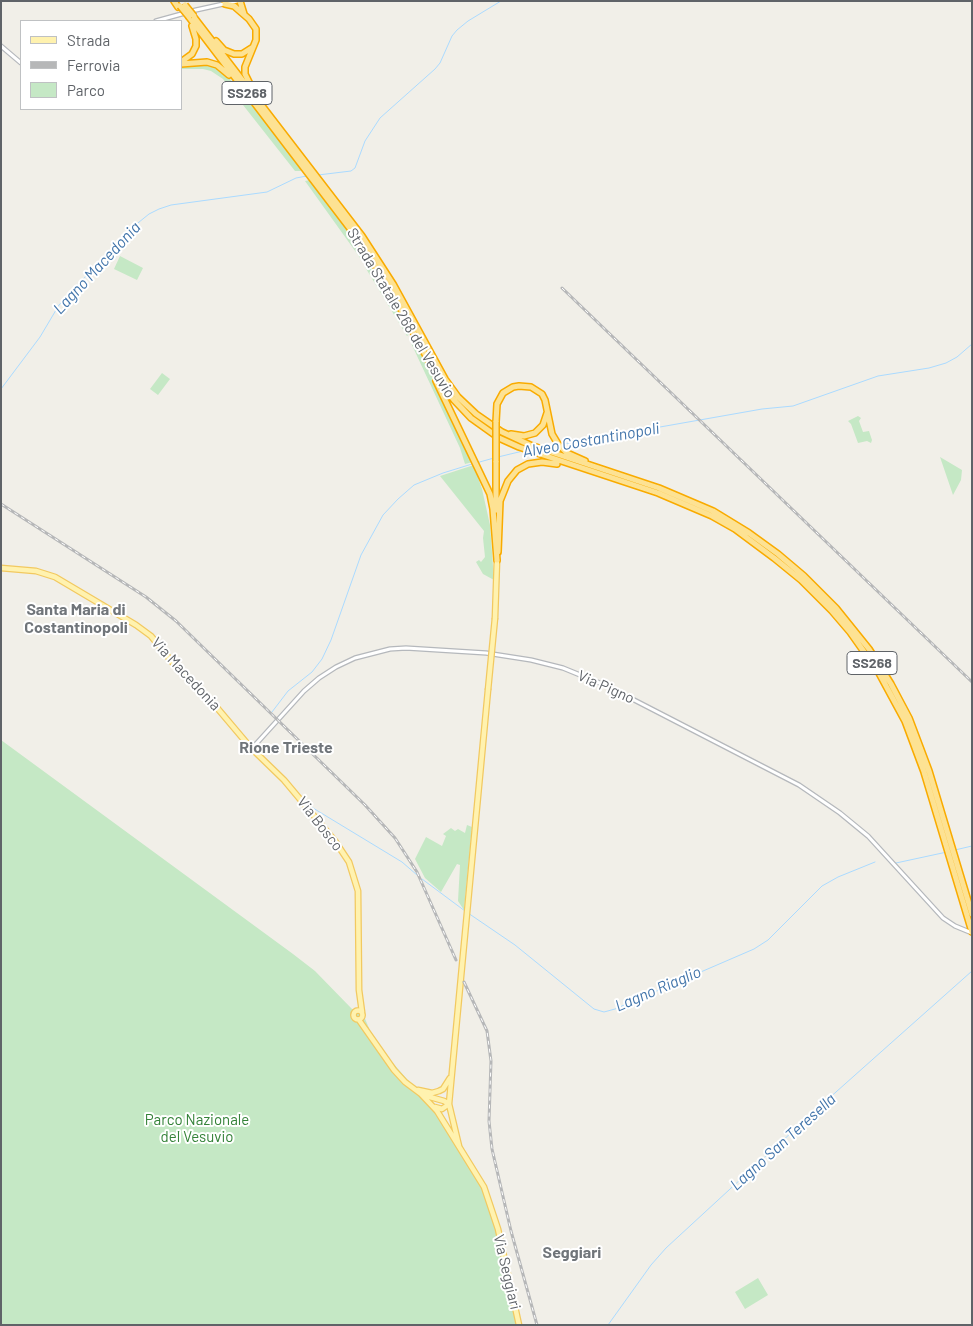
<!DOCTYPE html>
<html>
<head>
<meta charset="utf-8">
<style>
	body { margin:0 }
	#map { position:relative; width:973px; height:1326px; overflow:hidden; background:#f1efe8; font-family:Barlow,sans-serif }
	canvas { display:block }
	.frame { position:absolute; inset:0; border:2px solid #5f6368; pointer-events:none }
	.legend { position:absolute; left:20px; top:20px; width:162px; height:90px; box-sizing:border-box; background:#fff; border:1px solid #bfc1c3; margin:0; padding:6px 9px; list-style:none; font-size:15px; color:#5f6368 }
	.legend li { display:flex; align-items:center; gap:10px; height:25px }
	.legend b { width:25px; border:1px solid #bfc1c3 }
</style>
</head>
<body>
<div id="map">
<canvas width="973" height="1326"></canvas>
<div class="frame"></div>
<ul class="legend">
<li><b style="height:6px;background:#fff2af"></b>Strada</li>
<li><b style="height:6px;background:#b6b7b8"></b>Ferrovia</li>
<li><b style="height:14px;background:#c5e8c5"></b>Parco</li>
</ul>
</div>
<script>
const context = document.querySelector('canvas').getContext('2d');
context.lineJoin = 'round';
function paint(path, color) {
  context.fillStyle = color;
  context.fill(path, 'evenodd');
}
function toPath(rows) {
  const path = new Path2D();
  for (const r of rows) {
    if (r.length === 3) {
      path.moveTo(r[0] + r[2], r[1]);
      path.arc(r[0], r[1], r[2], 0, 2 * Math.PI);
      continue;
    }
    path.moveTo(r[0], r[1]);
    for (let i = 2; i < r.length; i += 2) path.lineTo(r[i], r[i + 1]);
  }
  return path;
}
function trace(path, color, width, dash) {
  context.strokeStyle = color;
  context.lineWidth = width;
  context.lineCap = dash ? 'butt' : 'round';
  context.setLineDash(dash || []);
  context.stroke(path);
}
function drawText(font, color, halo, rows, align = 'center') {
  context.font = font + ' Barlow,sans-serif';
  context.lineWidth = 4;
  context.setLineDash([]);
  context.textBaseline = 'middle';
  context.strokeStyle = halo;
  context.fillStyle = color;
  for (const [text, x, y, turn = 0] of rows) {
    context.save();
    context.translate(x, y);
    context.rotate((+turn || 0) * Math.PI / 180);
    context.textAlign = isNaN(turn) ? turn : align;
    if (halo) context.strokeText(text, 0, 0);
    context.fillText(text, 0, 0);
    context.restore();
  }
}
const green = toPath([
	[199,63,215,66,227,75,244,97,240,101,223,79,211,71,203,69,181,69,181,65],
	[248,101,278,138,303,171,295,171,243,105],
	[310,180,342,221,370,261,363,262,305,181],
	[120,256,143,268,137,280,114,269],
	[372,266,410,333,407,336,365,267],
	[414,340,453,419,473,462,465,464,460,448,411,343],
	[162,373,170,379,158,395,150,389],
	[858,416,861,418,859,421,863,432,869,431,872,440,871,443,867,441,858,443,851,424,848,421],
	[940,457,962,470,961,480,953,495],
	[474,465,482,489,490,525,494,580,483,574,476,562,479,560,481,562,485,557,483,538,484,531,440,476],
	[1,740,293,954,315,971,352,1009,363,1014,374,1040,384,1053,459,1138,466,1154,480,1176,493,1204,505,1249,507,1267,521,1325,1,1325],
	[467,825,472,827,464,910,458,901,460,865,457,864,441,892,425,878,415,859,426,837,442,846,446,836,443,834,451,828,455,831,458,829,465,833],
	[758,1278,768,1295,745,1309,735,1292]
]);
const stream = toPath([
	[318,175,351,171,355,168,365,141,380,118,435,69,440,63,452,36,457,30,468,21,501,1],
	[1,389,40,337,59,305,128,231,149,214,159,209,171,205,267,192,296,178,307,176],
	[561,444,620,438,660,427,762,409,793,406,878,376,929,368,946,363,957,357,972,344],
	[541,446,555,444],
	[498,457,523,451],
	[476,463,494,458],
	[272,712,288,691,312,672,322,659,331,640,361,555,383,515,398,499,414,485,443,473,472,464],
	[308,805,402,862,417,875],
	[955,850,972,846],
	[896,863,947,852],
	[422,879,465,911],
	[468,913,515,945,594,1009,604,1012,615,1009,754,949,768,940,822,886,838,877,875,862],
	[608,1325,651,1265,666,1248,818,1108,972,971]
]);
const minor = toPath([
	[156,21,196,10,237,1],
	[1,46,21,63],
	[251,748,256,744,304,691,319,678,336,667,355,658,390,649,406,648,486,653,531,660,563,668,607,686,799,785,840,813,868,836,943,918,955,926,972,933]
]);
const major = toPath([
	[1,568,36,571,55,577,136,625,151,636,177,668,213,703,251,748,284,780,335,841,349,862,358,891,359,990,362,1012],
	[495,618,497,560],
	[358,1015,4.5],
	[359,1020,394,1070,405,1082,421,1094,437,1111,484,1187,498,1229,519,1325],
	[418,1090,432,1093,439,1091,443,1089,450,1078],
	[423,1095,444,1101,449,1104],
	[435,1107,442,1109,449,1104],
	[459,1146,449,1104,488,690]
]);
const highway = toPath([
	[174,1,178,7],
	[240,1,244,14],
	[225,4,234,6,249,19,256,29,256,40,245,67,245,74,252,88],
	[193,16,362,236,393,284,445,379,458,397,476,414,502,432,530,445,659,488,713,511,749,533,778,554,804,576,836,608,869,649,891,684,909,718,929,771,972,914],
	[189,17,358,239,389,287,440,382,454,400,471,418,499,438,519,447,658,493,712,516,735,529,774,558,801,580,832,611,850,632,879,673,905,721,924,772,972,932],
	[216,41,224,50,234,54,242,54,253,47],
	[181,62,192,54,196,46,196,39,192,26],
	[181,64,207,62,217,65,229,75],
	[436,381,490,494,493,509,497,560],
	[496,422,497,404,503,393,513,387,519,386,531,387,542,394,545,400,552,434,558,444,567,453,585,461],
	[511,434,524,436,535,433,543,425,547,413],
	[496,461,496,510],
	[498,552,500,501,508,481,517,470,528,464,542,462,557,464]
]);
const rail = toPath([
	[562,288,972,682],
	[1,504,146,597,176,621,365,805,395,838,417,872,456,960],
	[464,982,487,1031,491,1061,489,1121,492,1149,511,1231,537,1325]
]);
const majorBridge = toPath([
	[488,690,495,618]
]);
const highwayBridge = toPath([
	[185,5,194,16],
	[180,6,189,17],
	[496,422,496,461]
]);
const shields = [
	[247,93,50],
	[872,663,50]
];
const shieldNames = [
	["SS268",247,93],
	["SS268",872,663]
];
const streetNames = [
	["Strada Statale 268 del Vesuvio",401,313,59],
	["Via Macedonia",186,674,47],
	["Via Pigno",606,687,24],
	["Via Bosco",320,824,52],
	["Via Seggiari",507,1272,77]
];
const parkNames = [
	["Parco Nazionale",197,1120],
	["del Vesuvio",197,1137]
];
const waterNames = [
	["Lagno Macedonia",97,268,-47],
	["Alveo Costantinopoli",591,440,-10],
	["Lagno Riaglio",658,989,-23],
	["Lagno San Teresella",783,1142,-42]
];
const neighbourhoodNames = [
	["Santa Maria di",76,610],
	["Costantinopoli",76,628],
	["Rione Trieste",286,748],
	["Seggiari",572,1253]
];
paint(green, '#c5e8c5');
trace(stream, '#aadaff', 1);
trace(minor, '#b5b8bc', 5.5);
trace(major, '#f2c960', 7);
trace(highway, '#f9ab00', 8);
trace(minor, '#fff', 3);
trace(major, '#fff2af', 4.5);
trace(highway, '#fde293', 5);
trace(rail, '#b6b7b8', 3);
trace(rail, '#fff', 1, [4]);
trace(majorBridge, '#f2c960', 7, []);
trace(highwayBridge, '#f9ab00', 8, []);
trace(majorBridge, '#fff2af', 4.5);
trace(highwayBridge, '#fde293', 5);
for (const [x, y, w] of shields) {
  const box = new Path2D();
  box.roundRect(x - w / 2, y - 11.5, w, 23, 4);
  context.fillStyle = '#fff';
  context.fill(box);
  trace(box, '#5f6368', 1);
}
drawText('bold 14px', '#5f6368', null, shieldNames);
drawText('15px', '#5f6368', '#fff', streetNames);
drawText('15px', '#348238', '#fff', parkNames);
drawText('italic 16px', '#4174aa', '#fff', waterNames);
drawText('bold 16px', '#70757a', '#fff', neighbourhoodNames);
</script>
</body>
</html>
